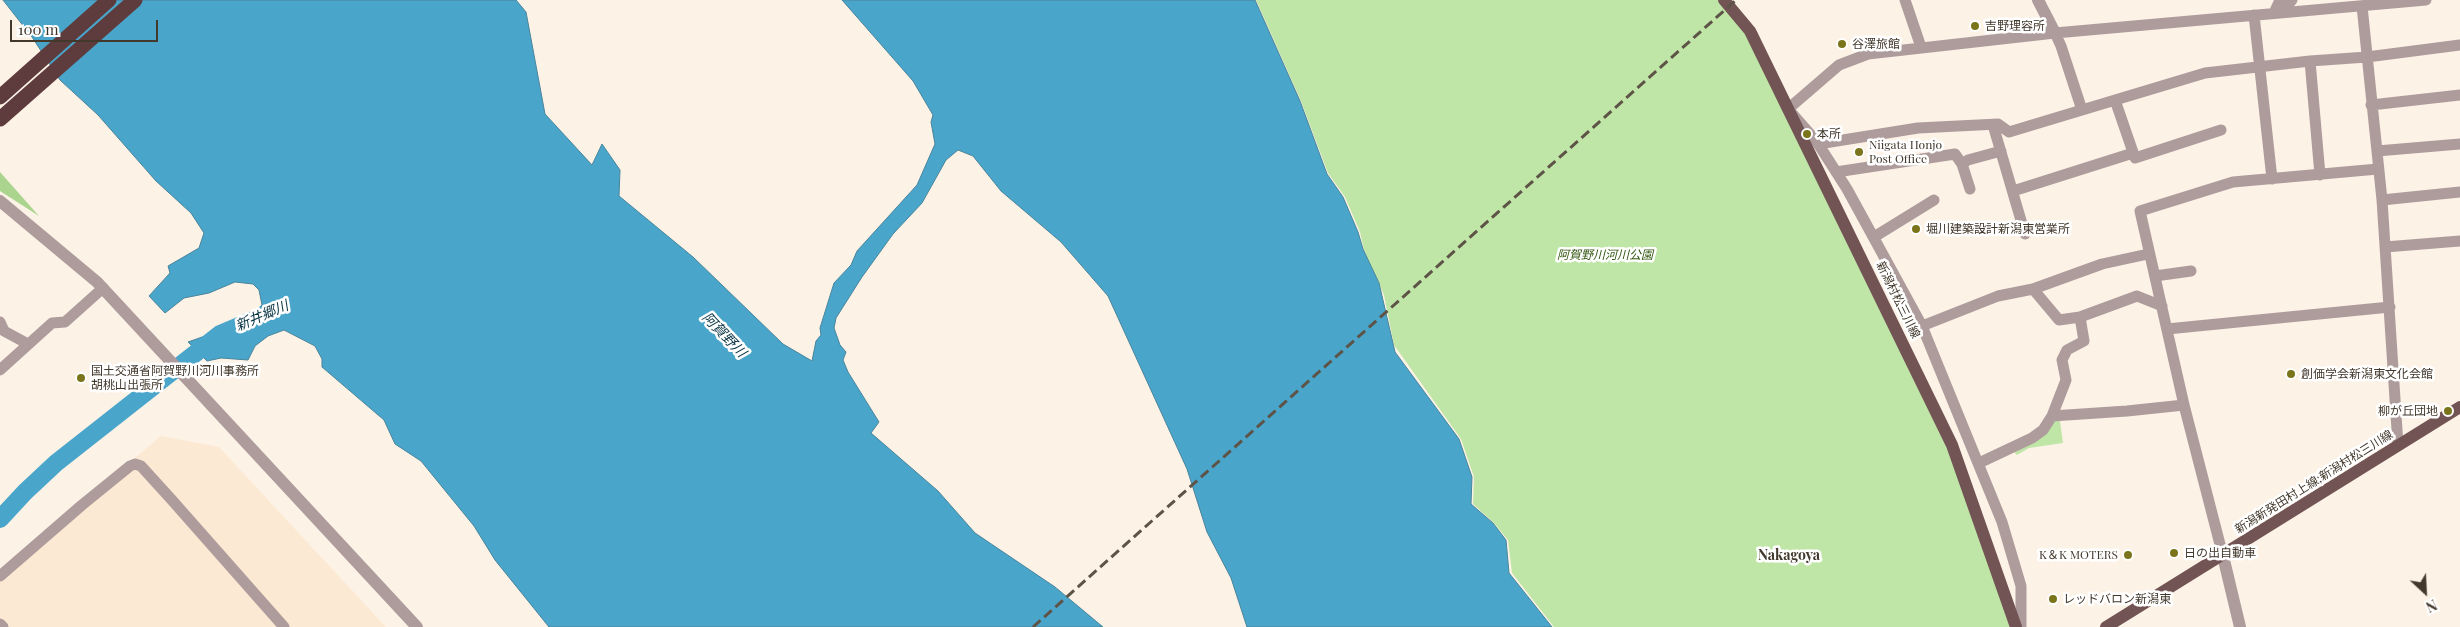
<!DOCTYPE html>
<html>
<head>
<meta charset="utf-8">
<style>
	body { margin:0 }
	#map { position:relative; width:2460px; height:627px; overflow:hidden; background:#fcf2e6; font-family:"Playfair Display",serif }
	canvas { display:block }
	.north { position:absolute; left:2400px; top:567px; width:50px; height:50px; -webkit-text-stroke:4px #fff; paint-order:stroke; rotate:155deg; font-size:14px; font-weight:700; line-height:20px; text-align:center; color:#42382c }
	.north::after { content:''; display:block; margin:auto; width:18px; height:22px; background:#42382c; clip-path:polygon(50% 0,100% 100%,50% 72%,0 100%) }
	.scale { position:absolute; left:10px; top:20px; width:148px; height:22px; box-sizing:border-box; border:2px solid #42382c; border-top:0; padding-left:6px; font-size:15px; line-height:18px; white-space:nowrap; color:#42382c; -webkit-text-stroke:4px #fff; paint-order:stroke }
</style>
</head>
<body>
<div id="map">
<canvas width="2460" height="627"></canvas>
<div class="north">N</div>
<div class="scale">100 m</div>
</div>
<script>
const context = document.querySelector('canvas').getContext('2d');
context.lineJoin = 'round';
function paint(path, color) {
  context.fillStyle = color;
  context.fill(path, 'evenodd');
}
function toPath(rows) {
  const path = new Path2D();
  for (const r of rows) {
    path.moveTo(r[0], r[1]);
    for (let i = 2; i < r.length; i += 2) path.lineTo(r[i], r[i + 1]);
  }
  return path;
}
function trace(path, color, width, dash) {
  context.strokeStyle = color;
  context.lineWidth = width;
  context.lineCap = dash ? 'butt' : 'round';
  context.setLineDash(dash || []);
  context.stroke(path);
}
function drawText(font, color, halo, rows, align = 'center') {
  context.font = font + ' "Playfair Display","Noto Sans JP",serif';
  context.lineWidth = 5;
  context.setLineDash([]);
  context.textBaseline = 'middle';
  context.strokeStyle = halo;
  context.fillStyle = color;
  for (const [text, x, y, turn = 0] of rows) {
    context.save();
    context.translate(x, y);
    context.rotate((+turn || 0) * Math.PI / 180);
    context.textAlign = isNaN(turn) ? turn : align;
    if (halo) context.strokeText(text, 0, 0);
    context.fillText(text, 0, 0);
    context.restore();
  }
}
const built = toPath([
	[161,436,219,447,386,627,0,627,0,572]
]);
const green = toPath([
	[1256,0,1719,0,1745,32,1948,450,2011,627,1554,627,1512,573,1508,540,1494,523,1473,504,1474,477,1461,439,1394,345,1384,295,1364,250,1360,232,1345,197,1328,173,1301,101],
	[2054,421,2060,421,2063,443,2029,448,2017,455,2014,452]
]);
const forest = toPath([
	[0,172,39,216,0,191]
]);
const water = toPath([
	[3,0,516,0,526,12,545,114,592,165,602,144,620,170,619,196,693,257,783,344,812,361,816,341,821,335,820,328,834,283,851,265,857,251,917,185,935,144,931,122,933,115,913,81,842,0,1255,0,1300,101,1327,174,1343,197,1358,232,1363,249,1379,283,1395,352,1459,439,1472,477,1471,504,1493,523,1506,540,1509,573,1552,627,1247,627,1231,578,1207,532,1187,469,1108,296,1061,242,1001,191,973,156,958,150,946,160,922,203,893,234,862,277,836,318,834,328,840,345,846,352,843,360,848,372,879,422,871,433,938,491,975,533,1055,587,1103,627,549,627,495,560,474,526,421,461,395,444,384,420,322,367,322,359,315,346,284,330,268,336,255,346,248,360,221,358,207,361,188,342,205,336,230,333,262,305,259,290,253,284,235,282,209,293,184,298,165,313,149,296,170,273,168,266,199,248,204,233,191,213,156,181,98,115,60,80,32,37,3,0]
]);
const river = toPath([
	[0,519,25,492,56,463,220,334,258,318]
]);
const minor = toPath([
	[1905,0,1921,47],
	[2362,6,2382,200,2398,445],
	[2282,12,2292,0],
	[2274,13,2280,0],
	[2254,15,2272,179],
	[2055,33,2061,46,2082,110,2205,73,2310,61,2367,57,2460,45],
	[2310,61,2320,175],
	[2115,100,2135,158,2221,130],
	[2371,105,2460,95],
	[1993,125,2025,234],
	[1818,144,1918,128,1998,124,2009,132,2082,110],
	[2377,151,2460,144],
	[1836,172,1955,154,1962,164],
	[1970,189,1962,164,1968,160,2001,151],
	[2013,191,2133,153],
	[2382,200,2460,192],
	[1874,237,1934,200],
	[2385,247,2460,241],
	[2155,276,2191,271],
	[2033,289,2059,320,2080,317,2137,296,2162,306],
	[0,322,4,331,28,344],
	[1922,326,1998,296,2033,289,2102,264,2148,254],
	[2167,329,2390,307],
	[0,370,52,323,65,322,103,288],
	[2052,416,2066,380,2062,360,2067,350,2084,341,2080,317],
	[1979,463,2032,438,2043,430,2052,416,2127,411,2184,405],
	[2223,556,2184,405,2140,211,2233,182,2378,169],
	[0,576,82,505,130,466,135,464,141,466,171,499,284,627],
	[0,624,3,627],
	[2021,627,2021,586,2002,522,1922,326,1847,189,1817,142,1788,109,1839,65,1868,54,2055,33,2426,0]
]);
const tertiary = toPath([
	[2038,0,2055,33],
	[0,201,97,282,417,627],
	[2223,556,2240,627]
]);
const primary = toPath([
	[1724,0,1750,31,1952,445,2016,627],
	[2106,627,2460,407]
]);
const motorway = toPath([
	[0,97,109,0],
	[0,119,135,0]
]);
const rail = toPath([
	[1033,627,1736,0]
]);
const markers = [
	[1975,26,5,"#7a751a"],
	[1842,44,5,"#7a751a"],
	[1807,134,5,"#7a751a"],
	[1859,152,5,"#7a751a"],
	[1916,229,5,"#7a751a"],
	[2291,374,5,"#7a751a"],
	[81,378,5,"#7a751a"],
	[2448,411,5,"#7a751a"],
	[2174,553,5,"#7a751a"],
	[2128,555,5,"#7a751a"],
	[2053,599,5,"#7a751a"]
];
const poiNames = [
	["吉野理容所",1985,26],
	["谷澤旅館",1852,44],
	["本所",1817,134],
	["Niigata Honjo",1869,145],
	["Post Office",1869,159],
	["堀川建築設計新潟東営業所",1926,229],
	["国土交通省阿賀野川河川事務所",91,371],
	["胡桃山出張所",91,385],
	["創価学会新潟東文化会館",2301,374],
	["柳が丘団地",2438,411,"right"],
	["日の出自動車",2184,553],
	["K＆K MOTERS",2118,555,"right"],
	["レッドバロン新潟東",2063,599]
];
const parkNames = [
	["阿賀野川河川公園",1605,255]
];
const streetNames = [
	["新潟村松三川線",1898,300,64],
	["新潟新発田村上線;新潟村松三川線",2314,482,-32]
];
const waterNames = [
	["新井郷川",262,316,-23],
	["阿賀野川",724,335,46]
];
const neighbourhoodNames = [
	["Nakagoya",1789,556]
];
paint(built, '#fce9d3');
paint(green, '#c0e6a7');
paint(forest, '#abd48f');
paint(water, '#4aa5cb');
trace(water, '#48849b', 1);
trace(river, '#4aa5cb', 18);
trace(minor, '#ae9c9c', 11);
trace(tertiary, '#ae9c9c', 12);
trace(primary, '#735455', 12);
trace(motorway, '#5e3b3d', 15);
trace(rail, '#5d5347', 3, [10, 5]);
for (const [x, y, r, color] of markers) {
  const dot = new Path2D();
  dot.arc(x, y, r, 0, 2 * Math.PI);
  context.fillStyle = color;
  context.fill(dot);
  trace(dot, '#fff', 2);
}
drawText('12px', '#42382c', '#fff', poiNames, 'left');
drawText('italic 12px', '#31550d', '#fff', parkNames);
drawText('12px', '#42382c', '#fff', streetNames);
drawText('italic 14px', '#0a3444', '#fff', waterNames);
drawText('bold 14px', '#42382c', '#fff', neighbourhoodNames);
</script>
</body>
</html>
